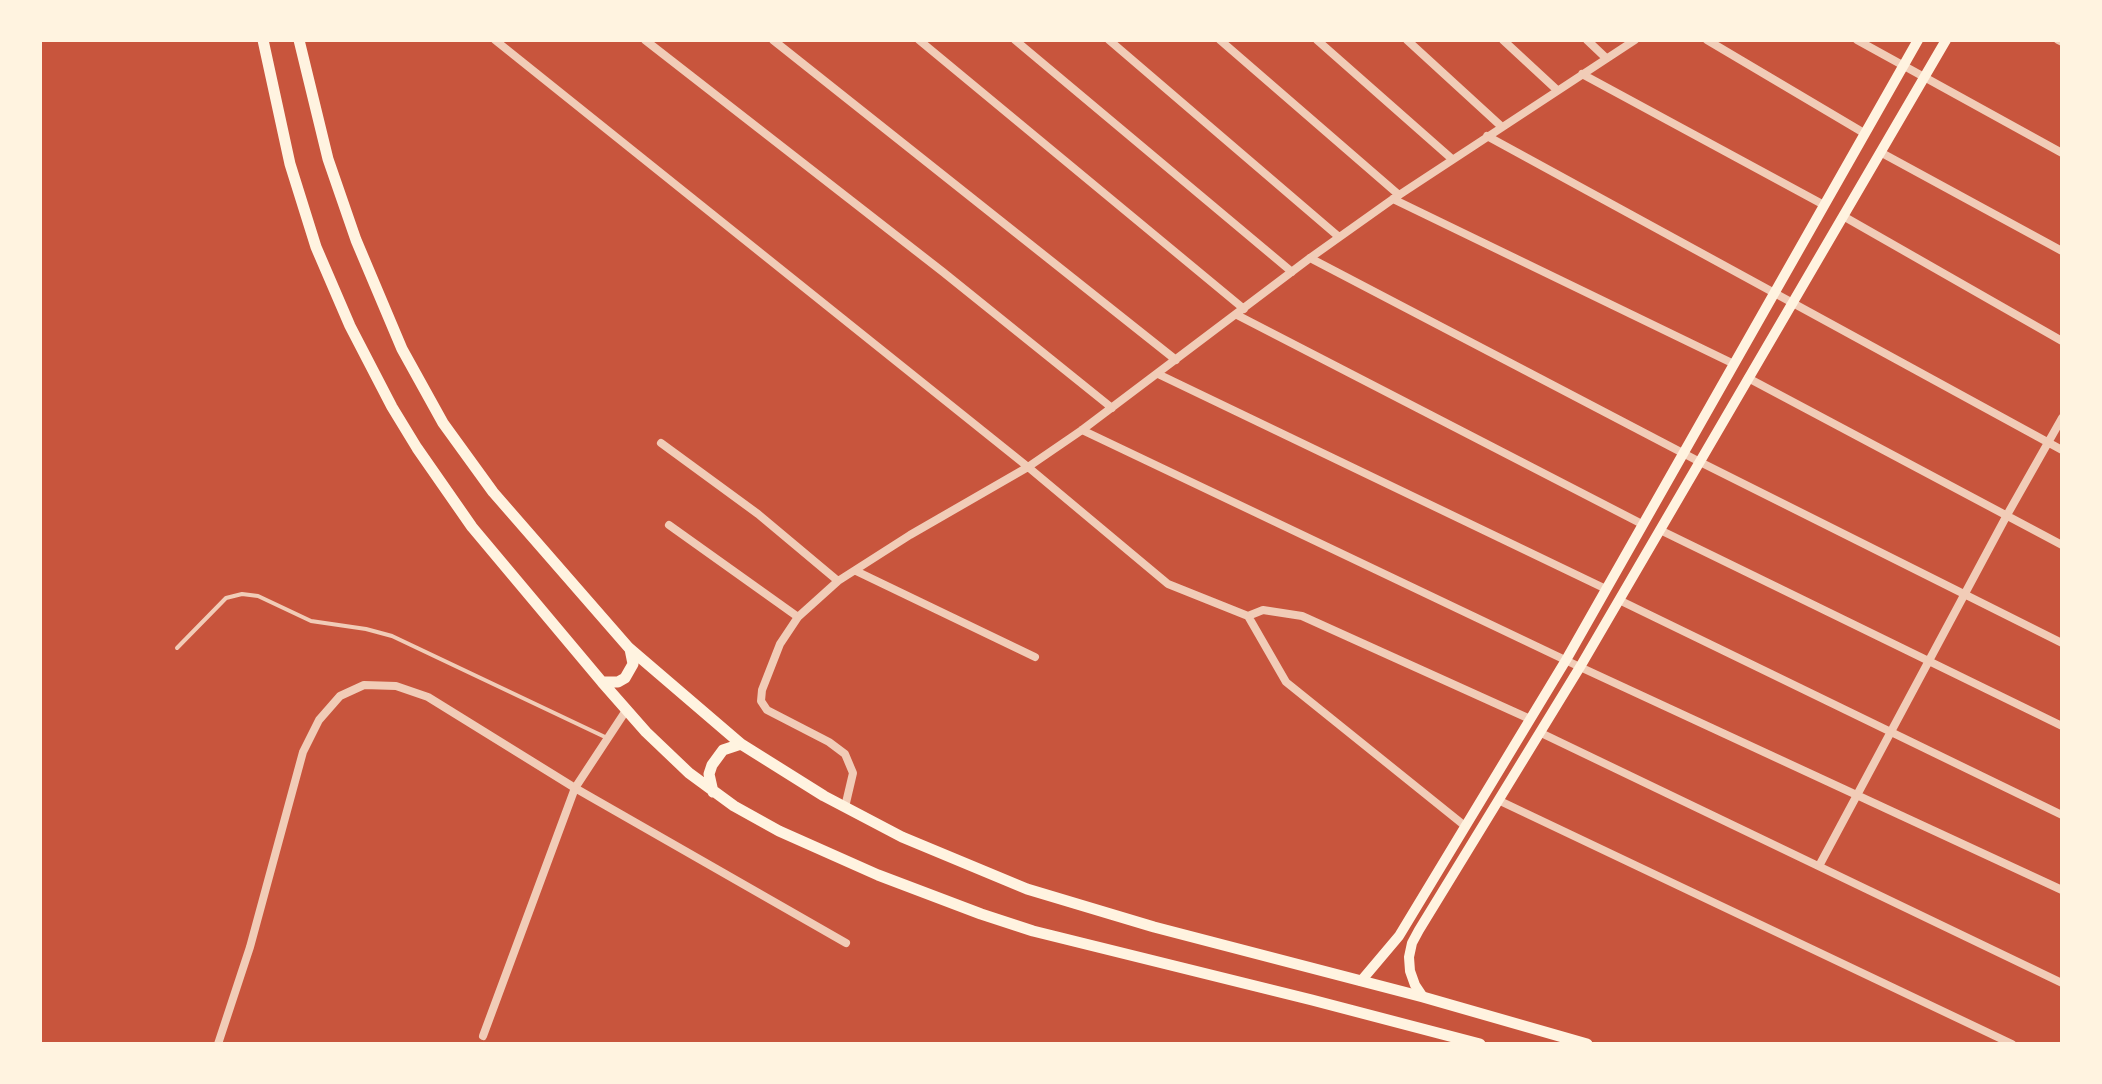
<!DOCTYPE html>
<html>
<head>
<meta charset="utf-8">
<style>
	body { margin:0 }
	#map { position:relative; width:2102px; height:1084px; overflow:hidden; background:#c8553d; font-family:Helvetica,sans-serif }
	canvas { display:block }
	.frame { position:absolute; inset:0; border:42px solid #fff3e0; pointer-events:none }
</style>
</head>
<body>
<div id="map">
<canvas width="2102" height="1084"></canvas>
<div class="frame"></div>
</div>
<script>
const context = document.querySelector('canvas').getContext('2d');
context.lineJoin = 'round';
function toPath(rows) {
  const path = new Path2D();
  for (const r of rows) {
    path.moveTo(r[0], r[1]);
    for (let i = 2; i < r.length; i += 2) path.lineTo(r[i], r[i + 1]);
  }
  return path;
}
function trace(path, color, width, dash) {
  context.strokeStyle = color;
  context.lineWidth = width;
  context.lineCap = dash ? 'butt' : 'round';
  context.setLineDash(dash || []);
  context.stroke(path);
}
const service = toPath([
	[177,648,226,598,242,594,258,596,311,621,366,629,392,636,605,737]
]);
const minor = toPath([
	[495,40,1028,467,1168,584,1248,616,1286,682,1465,826],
	[645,40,943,272,1112,408],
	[773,40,1176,360],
	[919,40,1244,309],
	[1015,40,1292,272],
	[1109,40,1339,237],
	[1220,40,1399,195],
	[1317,40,1452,159],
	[1407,40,1502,127],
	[1503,40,1557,90],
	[1587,40,1606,58],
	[1707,40,1864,133],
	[1857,40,2062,153],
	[2058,40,2062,42],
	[1582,74,1824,205],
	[1487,136,2062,450],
	[1880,152,2062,251],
	[1393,199,1734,364],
	[1843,216,2062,341],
	[1310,258,1700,462,2062,643],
	[1237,315,1642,524],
	[1158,374,1606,589],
	[1748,378,2062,545],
	[1082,430,1580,667,2062,890],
	[661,443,758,514,838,581],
	[669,525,798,617],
	[1660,530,2062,726],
	[856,571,1035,657],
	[1619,600,2062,815],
	[1248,616,1263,610,1302,616,1530,719],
	[1541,733,2062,983],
	[1500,801,2012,1044],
	[845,807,853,773,845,754,829,742,767,710,761,701,762,690,780,644,798,617,838,581,910,535,1028,467,1082,430,1310,258,1393,199,1635,40],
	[1819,866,2007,515,2062,418],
	[483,1036,575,788,627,709],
	[218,1044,250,947,303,752,319,720,340,696,364,685,396,686,428,697,575,788,846,943]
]);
const secondary = toPath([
	[1361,981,1399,936,1566,660,1918,40],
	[1423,997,1415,985,1410,971,1409,957,1412,943,1419,930,1580,667,1946,40]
]);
const trunk = toPath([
	[263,40,290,164,316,247,350,326,392,407,417,448,472,527,602,682,646,732,689,773,734,806,779,831,878,875,981,914,1033,931,1312,1000,1480,1044],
	[299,40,328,159,356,240,402,349,443,423,493,492,629,648,741,744,824,796,902,837,1027,889,1154,927,1423,997,1587,1044],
	[602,682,618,682,625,678,633,664,630,649],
	[713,792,709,774,712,765,723,750,741,744]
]);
trace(service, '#f1ccb7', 4);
trace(minor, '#f1ccb7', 8);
trace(secondary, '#fff3e0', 10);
trace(trunk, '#fff3e0', 11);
</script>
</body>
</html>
